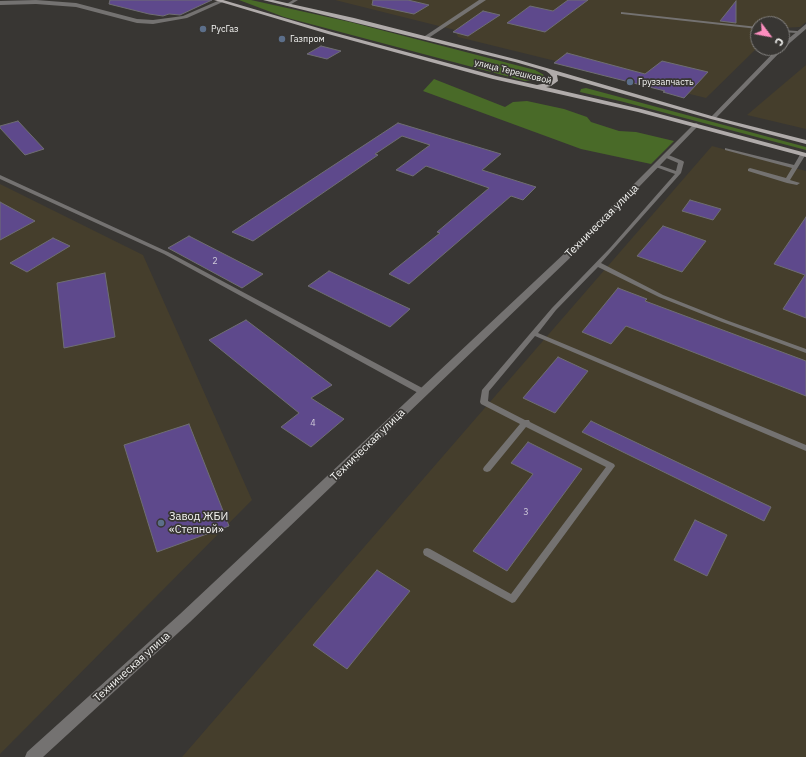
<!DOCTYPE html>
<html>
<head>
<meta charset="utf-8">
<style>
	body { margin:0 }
	#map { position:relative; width:806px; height:757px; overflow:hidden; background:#383633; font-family:"IBM Plex Sans",sans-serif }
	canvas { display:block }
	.north { position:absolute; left:750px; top:16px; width:40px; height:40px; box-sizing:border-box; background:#383633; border:1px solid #848280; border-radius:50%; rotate:122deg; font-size:11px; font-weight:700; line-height:16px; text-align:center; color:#f5f5f3 }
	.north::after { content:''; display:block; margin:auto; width:14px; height:18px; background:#fd8ebf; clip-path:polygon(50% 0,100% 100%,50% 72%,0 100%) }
</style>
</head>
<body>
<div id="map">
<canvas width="806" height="757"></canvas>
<div class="north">С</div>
</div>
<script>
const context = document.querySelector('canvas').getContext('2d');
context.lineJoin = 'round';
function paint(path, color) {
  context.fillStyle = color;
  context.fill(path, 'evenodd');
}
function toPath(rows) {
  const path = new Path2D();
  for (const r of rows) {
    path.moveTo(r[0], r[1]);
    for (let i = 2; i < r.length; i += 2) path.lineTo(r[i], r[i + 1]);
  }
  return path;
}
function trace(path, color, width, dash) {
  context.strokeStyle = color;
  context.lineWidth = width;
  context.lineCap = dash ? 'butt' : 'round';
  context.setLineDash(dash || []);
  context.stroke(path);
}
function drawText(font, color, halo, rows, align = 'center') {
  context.font = font + ' "IBM Plex Sans",sans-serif';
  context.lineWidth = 3.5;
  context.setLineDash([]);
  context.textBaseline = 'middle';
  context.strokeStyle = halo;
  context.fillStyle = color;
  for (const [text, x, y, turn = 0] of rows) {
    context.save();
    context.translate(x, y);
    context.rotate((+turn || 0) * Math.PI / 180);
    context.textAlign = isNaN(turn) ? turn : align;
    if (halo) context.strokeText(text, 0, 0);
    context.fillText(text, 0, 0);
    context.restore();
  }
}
const industrial = toPath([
	[335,0,806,0,806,22,800,27,782,28,782,24,758,24,758,47,706,98,458,37,455,30],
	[806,65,806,129,747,115],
	[712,146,806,171,806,757,182,757],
	[0,184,143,255,252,500,0,754]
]);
const green = toPath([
	[239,0,251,0,350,22,535,70,544,75,540,79,525,81,284,17],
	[434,79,505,107,513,102,527,101,564,109,587,117,591,122,619,131,636,132,674,141,651,164,581,149,423,91],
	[586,88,806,147,806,150,620,101,580,92,581,89]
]);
const building = toPath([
	[110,0,212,0,180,15,169,14,163,16,149,14,109,4,110,0],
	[373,0,408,0,429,5,414,14,372,5,373,0],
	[568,0,588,0,545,32,507,23,530,6,553,11,568,0],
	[736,1,736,23,720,21,736,1],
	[483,11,500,15,468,36,453,32,483,11],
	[321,46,341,51,327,59,307,54,321,46],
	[567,53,645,74,662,61,708,72,684,98,663,92,665,91,554,63,567,53],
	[18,121,44,149,25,155,0,128,0,126,18,121],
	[398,123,501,154,482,170,536,187,523,200,511,196,409,284,389,274,440,233,437,232,489,188,426,166,413,176,396,170,430,145,402,136,375,154,378,155,253,241,232,232,398,123],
	[690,200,721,209,713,220,682,211,690,200],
	[0,202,35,221,0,240,0,202],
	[806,217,806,318,783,309,805,275,774,264,806,217],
	[663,226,706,241,682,272,637,256,663,226],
	[189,236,263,274,242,288,168,248,189,236],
	[53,238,70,246,27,272,10,263,53,238],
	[329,271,410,309,390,327,308,286,329,271],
	[105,273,115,337,64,348,57,283,105,273],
	[618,288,647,299,645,301,806,361,806,396,626,326,611,344,582,332,618,288],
	[246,320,332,385,311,398,344,419,311,447,281,427,299,413,209,340,246,320],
	[558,357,588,371,555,413,523,398,558,357],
	[591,421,771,507,764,521,582,432,591,421],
	[189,424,229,526,157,552,124,445,189,424],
	[528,442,582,469,507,571,473,551,533,474,511,463,528,442],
	[695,520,727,535,707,576,674,560,695,520],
	[377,570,410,591,347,669,313,645,377,570]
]);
const service = toPath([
	[293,0,298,0,288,6,285,5,293,0],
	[621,12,758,27,758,29,622,14,621,14,621,12],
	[782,30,797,31,799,32,797,33,782,32,782,30],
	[725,148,794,165,801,153,805,153,806,154,790,180,800,183,797,185,787,183,748,171,748,169,750,168,786,178,792,168,725,150,725,148],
	[666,154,683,161,684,162,681,173,601,263,663,295,726,320,806,349,806,353,722,322,659,297,598,267,556,310,538,333,806,445,806,451,535,336,489,391,488,401,525,420,529,420,530,422,614,464,615,466,515,602,512,603,424,555,423,552,424,549,427,548,430,549,511,594,606,467,526,427,490,471,487,472,484,471,483,469,484,467,520,424,481,404,480,402,482,390,552,308,610,248,675,174,653,166,656,164,676,171,678,163,664,157,664,155,666,154],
	[0,175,168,252,426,390,427,392,426,394,420,394,164,254,0,179,0,175]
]);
const minor = toPath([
	[479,0,486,0,427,39,422,38,479,0],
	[806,24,806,29,784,48,715,119,711,119,711,117,778,48,782,48,782,44,806,24]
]);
const tertiary = toPath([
	[36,0,76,3,137,19,153,20,183,16,220,0,225,1,187,18,153,24,137,23,76,7,36,4,0,5,0,1,36,0],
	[696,123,698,124,698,126,573,255,190,622,43,757,25,757,27,752,180,614,567,251,694,124,696,123]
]);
const primary = toPath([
	[214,0,223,0,332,32,496,76,537,85,547,83,553,79,550,74,546,71,515,62,263,0,273,0,354,18,519,60,715,117,806,140,806,144,711,119,557,75,558,81,551,86,546,87,641,109,806,153,806,157,638,112,493,79,328,34,214,0]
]);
const markers = [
	[203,29,4,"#5c6f8a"],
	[282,39,4,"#5c6f8a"],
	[630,82,4,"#5c6f8a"],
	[161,523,4,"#5c6f8a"]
];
const farPoinames = [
	["РусГаз",211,29],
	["Газпром",290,39],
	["Груззапчасть",638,82]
];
const farStreetnames = [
	["улица Терешковой",513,72,14]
];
const numberNames = [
	["2",215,261],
	["4",313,423],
	["3",526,512]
];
const streetNames = [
	["Техническая улица",602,221,-45],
	["Техническая улица",368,445,-44],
	["Техническая улица",132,667,-42]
];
const poiNames = [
	["Завод ЖБИ",169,517],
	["«Степной»",169,530]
];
paint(industrial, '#453e2c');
paint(green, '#496a28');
paint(building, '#5e498c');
trace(building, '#6f6e72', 1);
paint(service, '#747271');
paint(minor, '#747271');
paint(tertiary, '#747271');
paint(primary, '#b0abaa');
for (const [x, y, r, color] of markers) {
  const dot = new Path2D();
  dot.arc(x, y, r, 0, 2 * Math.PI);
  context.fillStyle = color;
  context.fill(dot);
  trace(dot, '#383633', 1.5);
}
drawText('9px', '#f5f5f3', '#383633', farPoinames, 'left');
drawText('9px', '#f5f5f3', '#383633', farStreetnames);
drawText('9px', '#cfcad9', null, numberNames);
drawText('11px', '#f5f5f3', '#383633', streetNames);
drawText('11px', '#f5f5f3', '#383633', poiNames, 'left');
</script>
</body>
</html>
